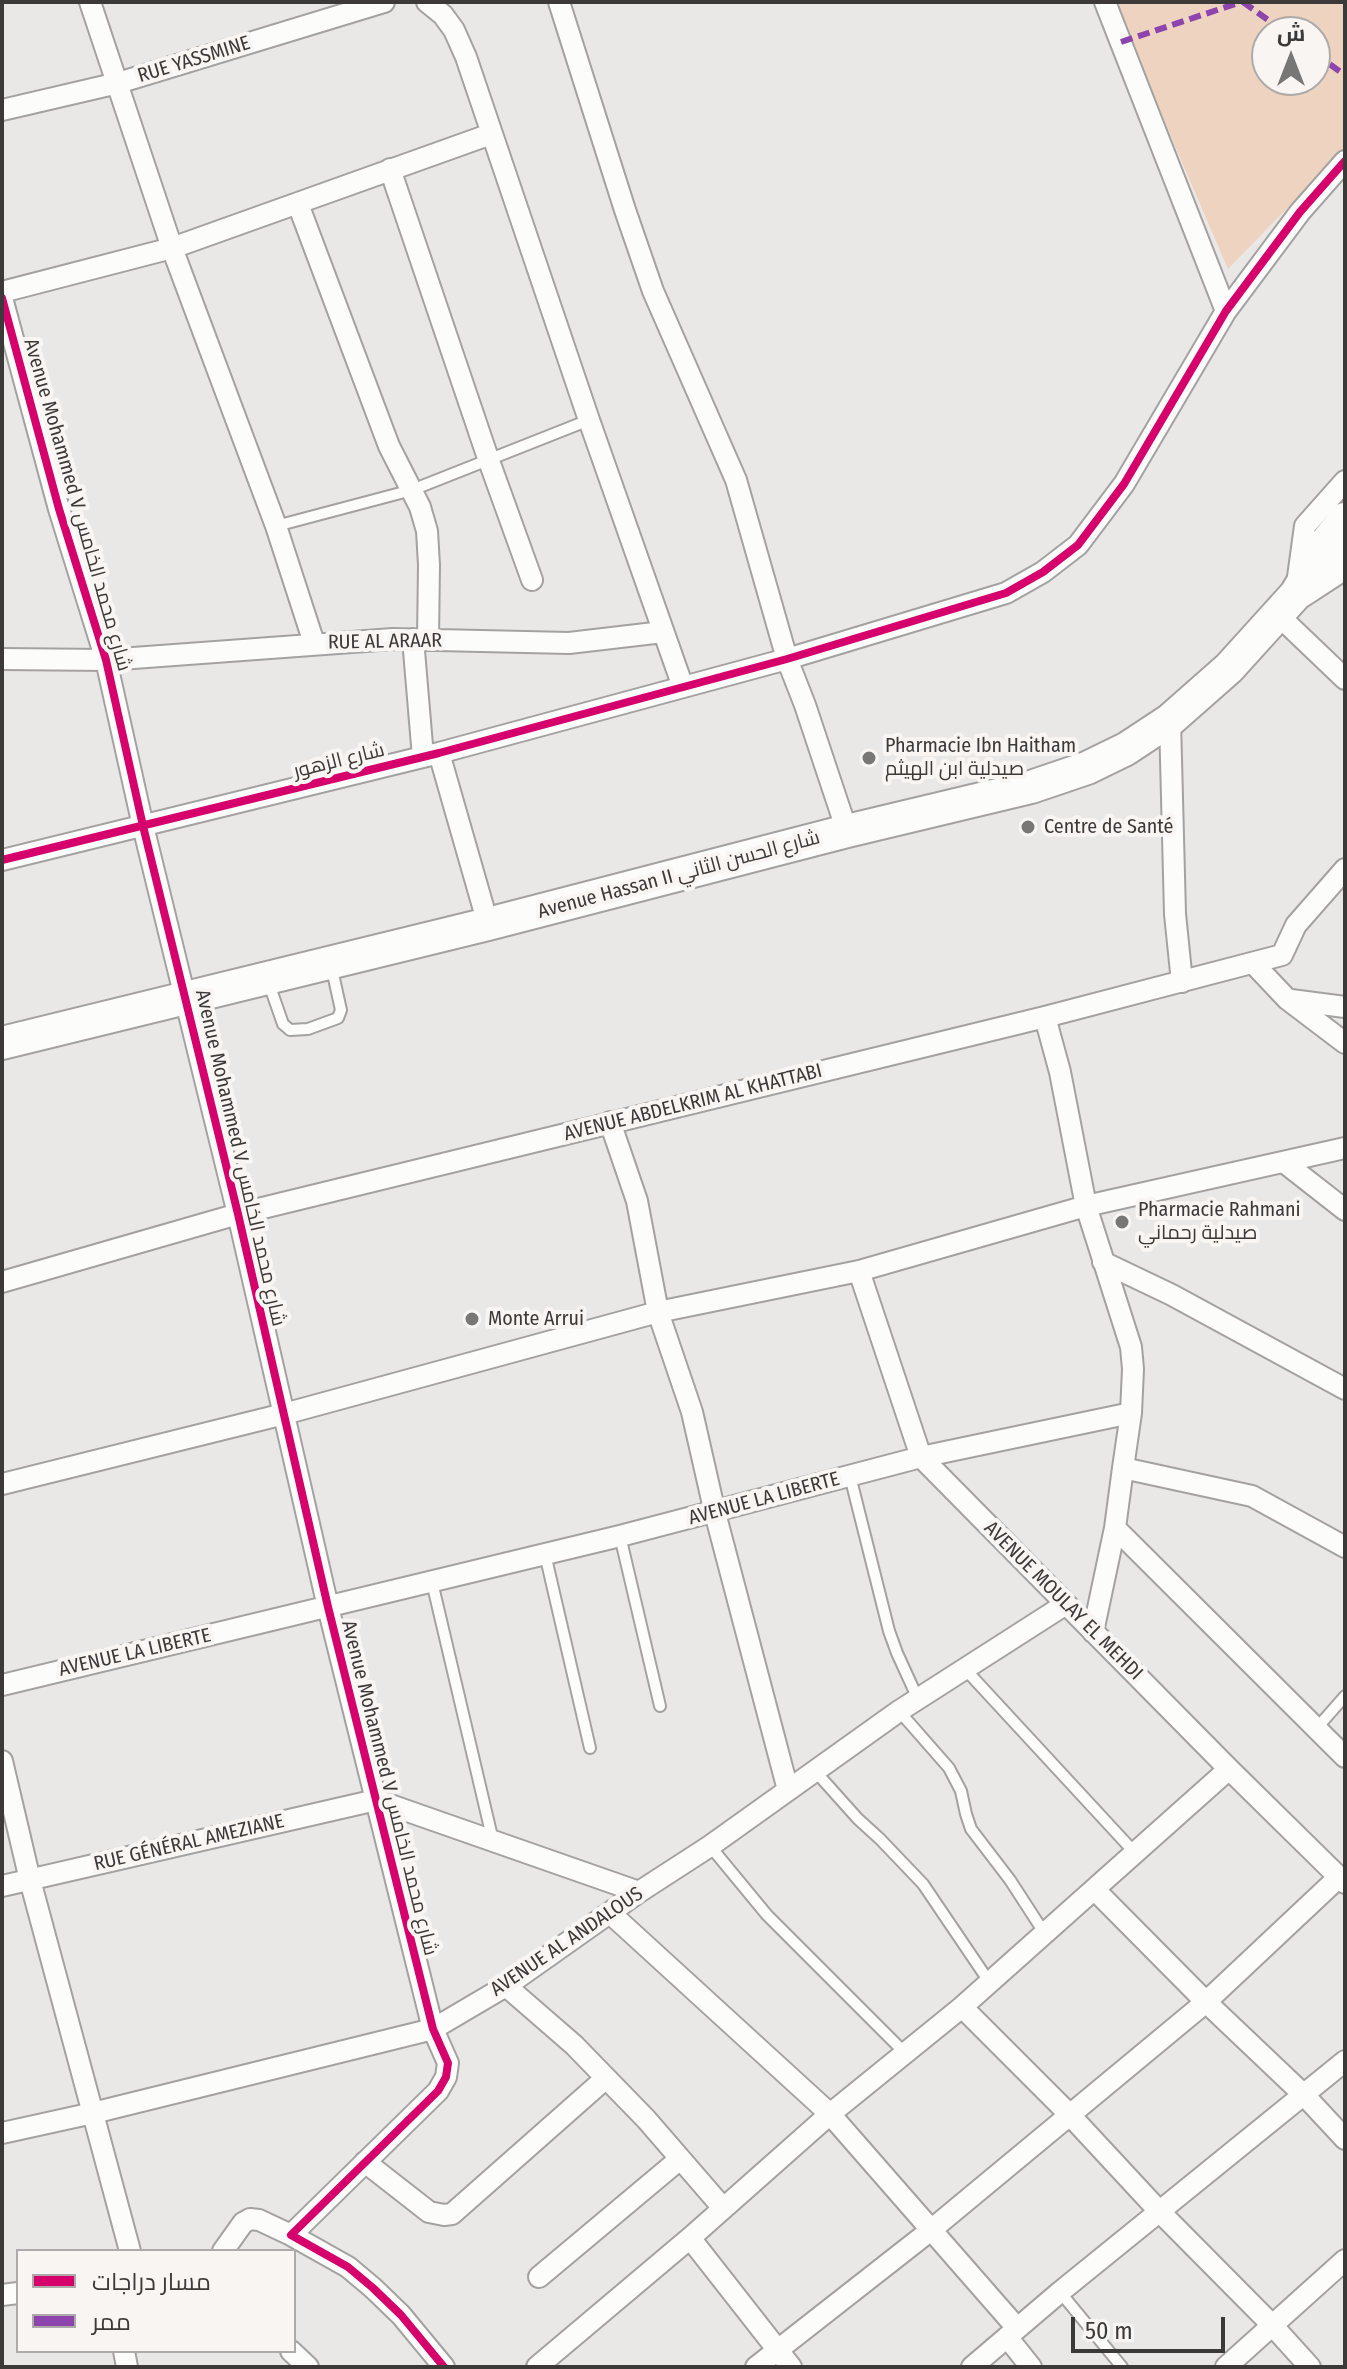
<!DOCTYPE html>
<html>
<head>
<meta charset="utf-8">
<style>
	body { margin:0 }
	#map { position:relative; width:1347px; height:2369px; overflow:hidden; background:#eae8e6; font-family:"Fira Sans Condensed",Cairo,sans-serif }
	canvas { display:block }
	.frame { position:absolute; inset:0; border:4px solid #3c3a39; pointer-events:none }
	.legend { position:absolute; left:16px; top:2249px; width:280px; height:104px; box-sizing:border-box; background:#f9f5f3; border:2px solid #adaaa9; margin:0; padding:10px 14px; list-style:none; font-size:24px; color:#3c3a39 }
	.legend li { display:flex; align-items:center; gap:16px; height:40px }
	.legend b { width:40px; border:2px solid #adaaa9 }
	.north { position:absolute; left:1251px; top:16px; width:80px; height:80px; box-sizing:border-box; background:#f9f5f3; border:2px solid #adaaa9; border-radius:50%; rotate:0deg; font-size:22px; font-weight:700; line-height:32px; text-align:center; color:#3c3a39 }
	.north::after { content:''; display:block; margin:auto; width:28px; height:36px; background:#797776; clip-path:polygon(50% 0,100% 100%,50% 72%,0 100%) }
	.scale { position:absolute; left:1071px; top:2317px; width:154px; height:36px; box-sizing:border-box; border:4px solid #3c3a39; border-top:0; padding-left:10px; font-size:24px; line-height:28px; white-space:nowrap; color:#3c3a39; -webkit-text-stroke:6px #f9f5f3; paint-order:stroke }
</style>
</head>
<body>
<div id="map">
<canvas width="1347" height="2369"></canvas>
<div class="frame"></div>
<ul class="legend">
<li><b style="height:10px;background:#d6006c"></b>مسار دراجات</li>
<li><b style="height:10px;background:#8e44ad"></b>ممر</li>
</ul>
<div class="north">ش</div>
<div class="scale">50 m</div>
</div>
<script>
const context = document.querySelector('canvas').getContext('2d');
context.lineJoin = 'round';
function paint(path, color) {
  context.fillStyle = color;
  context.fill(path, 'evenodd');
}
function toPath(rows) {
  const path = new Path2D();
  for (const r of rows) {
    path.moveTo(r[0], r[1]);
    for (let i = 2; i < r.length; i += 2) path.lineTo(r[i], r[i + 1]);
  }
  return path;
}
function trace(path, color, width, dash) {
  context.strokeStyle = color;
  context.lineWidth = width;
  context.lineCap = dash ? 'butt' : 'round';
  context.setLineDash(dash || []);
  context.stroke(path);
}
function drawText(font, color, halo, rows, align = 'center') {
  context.font = font + ' "Fira Sans Condensed",Cairo,sans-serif';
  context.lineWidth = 8;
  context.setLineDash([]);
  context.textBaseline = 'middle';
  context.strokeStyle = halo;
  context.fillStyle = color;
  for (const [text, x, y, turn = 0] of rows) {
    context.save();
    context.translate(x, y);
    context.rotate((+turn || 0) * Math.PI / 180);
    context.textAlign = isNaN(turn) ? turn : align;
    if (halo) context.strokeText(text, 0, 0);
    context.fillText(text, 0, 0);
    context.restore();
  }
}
const green = toPath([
	[1113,2,1345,2,1345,149,1228,269],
	[1267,32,1315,32,1315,80,1267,80]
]);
const service = toPath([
	[276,526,412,490,589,420],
	[268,981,283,1024,290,1030,308,1029,338,1018,341,1010,331,965],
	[850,1476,889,1631,897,1653,918,1699],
	[620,1536,660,1706],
	[545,1554,590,1748],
	[432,1582,493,1841],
	[965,1669,1136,1854],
	[899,1711,949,1768,961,1791,966,1814,971,1829,1010,1880,1045,1934],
	[1316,1729,1345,1696],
	[815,1771,858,1819,880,1839,923,1884,990,1983],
	[710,1846,767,1915,906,2054],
	[1060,2292,1122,2367]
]);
const minor = toPath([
	[90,2,172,248,276,526,314,643],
	[427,2,443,15,454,30,466,57,589,420,683,687],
	[559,2,625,210,653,291,736,480,787,659,805,705,847,831],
	[1105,2,1226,311],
	[2,110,118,83,384,2],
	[390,169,489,461,532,580],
	[298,204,389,446,420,507,427,531,429,565,428,640],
	[2,292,172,248,491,134],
	[2,298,59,509,106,660,143,826,238,1214,328,1607,433,2029,448,2063,446,2077,438,2091,291,2235,348,2267,373,2288,401,2315,444,2367],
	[1298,577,1305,526,1345,481],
	[1278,615,1345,679],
	[413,639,423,757],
	[2,659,106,660,393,639,569,643,663,632],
	[1170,720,1175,914,1182,982],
	[439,753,488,924],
	[2,860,439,753,787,659,1006,593,1043,572,1078,545,1124,484,1226,311,1300,212,1345,161],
	[1253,963,1287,999,1345,1043],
	[1291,1000,1345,1007],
	[610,1122,637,1201,658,1312,692,1412,715,1513,788,1790],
	[1285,1163,1345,1210],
	[1103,1262,1172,1295,1345,1389],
	[859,1271,921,1457,1229,1769,1345,1883],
	[2,1282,238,1214,1045,1017,1282,955,1296,925,1345,869],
	[1131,1413,1123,1468,1252,1496,1345,1547],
	[1123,1468,1115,1528,1345,1757],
	[2,1484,284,1414,658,1312,859,1271,1086,1206,1345,1148],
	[1093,1632,1115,1528],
	[2,1685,620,1536,921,1457,1131,1413,1133,1369,1131,1347,1086,1206,1060,1072,1045,1017],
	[2,1761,30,1880,130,2251],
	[2,1886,376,1800,639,1892],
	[1095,1890,1206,2002,1305,2096,1345,2139],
	[610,1913,830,2114,1017,2328],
	[506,1986,574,2045,646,2119,723,2208],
	[962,2007,1069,2114,1159,2211,1272,2325,1310,2367],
	[2,2133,93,2113,433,2029,506,1986,639,1892,710,1846,899,1711,1066,1604],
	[365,2162,429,2212,444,2215,452,2214,606,2078],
	[690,2238,791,2367],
	[223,2251,243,2223,250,2219,259,2220,291,2235],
	[539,2277,680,2159],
	[2,2295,18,2293],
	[1007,2337,1031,2367],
	[124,2351,127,2367],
	[291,2351,308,2367],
	[537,2367,690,2238,830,2114,962,2007,1229,1769],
	[756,2367,931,2230,1206,2002,1339,1877],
	[972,2367,1060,2292,1345,2061],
	[1226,2367,1345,2260]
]);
const primary = toPath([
	[1299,592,1345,562],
	[2,1043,488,924,847,831,1031,787,1087,768,1126,749,1170,720,1229,668,1296,594,1326,543,1345,519]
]);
const quiet = toPath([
	[1243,2,1285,32],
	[1121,42,1241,2],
	[1315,54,1345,75]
]);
const cycleway = toPath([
	[2,298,59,509,106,660,143,826,238,1214,328,1607,433,2029,448,2063,446,2077,438,2091,291,2235,348,2267,373,2288,401,2315,444,2367],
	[2,860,439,753,787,659,1006,593,1043,572,1078,545,1124,484,1226,311,1300,212,1345,161]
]);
const markers = [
	[869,758,8,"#797776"],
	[1028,827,8,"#797776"],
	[1122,1222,8,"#797776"],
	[472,1319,8,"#797776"]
];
const streetNames = [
	["RUE YASSMINE",194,60,-17],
	["Avenue Mohammed V شارع محمد الخامس",77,505,74],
	["RUE AL ARAAR",385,642,-1],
	["شارع الزهور",339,761,-14],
	["Avenue Hassan II شارع الحسن الثاني",679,875,-15],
	["AVENUE ABDELKRIM AL KHATTABI",693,1103,-14],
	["Avenue Mohammed V شارع محمد الخامس",240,1158,77],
	["AVENUE LA LIBERTE",764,1499,-15],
	["AVENUE MOULAY EL MEHDI",1063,1601,45],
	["AVENUE LA LIBERTE",135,1653,-13],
	["Avenue Mohammed V شارع محمد الخامس",389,1788,76],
	["RUE GÉNÉRAL AMEZIANE",189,1843,-13],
	["AVENUE AL ANDALOUS",567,1942,-34]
];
const poiNames = [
	["Pharmacie Ibn Haitham",885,746],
	["صيدلية ابن الهيثم",885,769],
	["Centre de Santé",1044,827],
	["Pharmacie Rahmani",1138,1210],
	["صيدلية رحماني",1138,1233],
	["Monte Arrui",488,1319]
];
paint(green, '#eed4c0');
trace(service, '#a4a2a1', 14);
trace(minor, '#a4a2a1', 24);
trace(primary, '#a4a2a1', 36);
trace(service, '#fcfcfb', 10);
trace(minor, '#fcfcfb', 20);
trace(primary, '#fcfcfb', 32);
trace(quiet, '#8e44ad', 6, [12, 6]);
trace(cycleway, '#d6006c', 8);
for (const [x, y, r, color] of markers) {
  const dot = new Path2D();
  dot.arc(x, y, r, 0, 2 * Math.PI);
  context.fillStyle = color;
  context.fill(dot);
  trace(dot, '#f9f5f3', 3);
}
drawText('20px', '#3c3a39', '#f9f5f3', streetNames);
drawText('20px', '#3c3a39', '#f9f5f3', poiNames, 'left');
</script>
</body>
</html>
